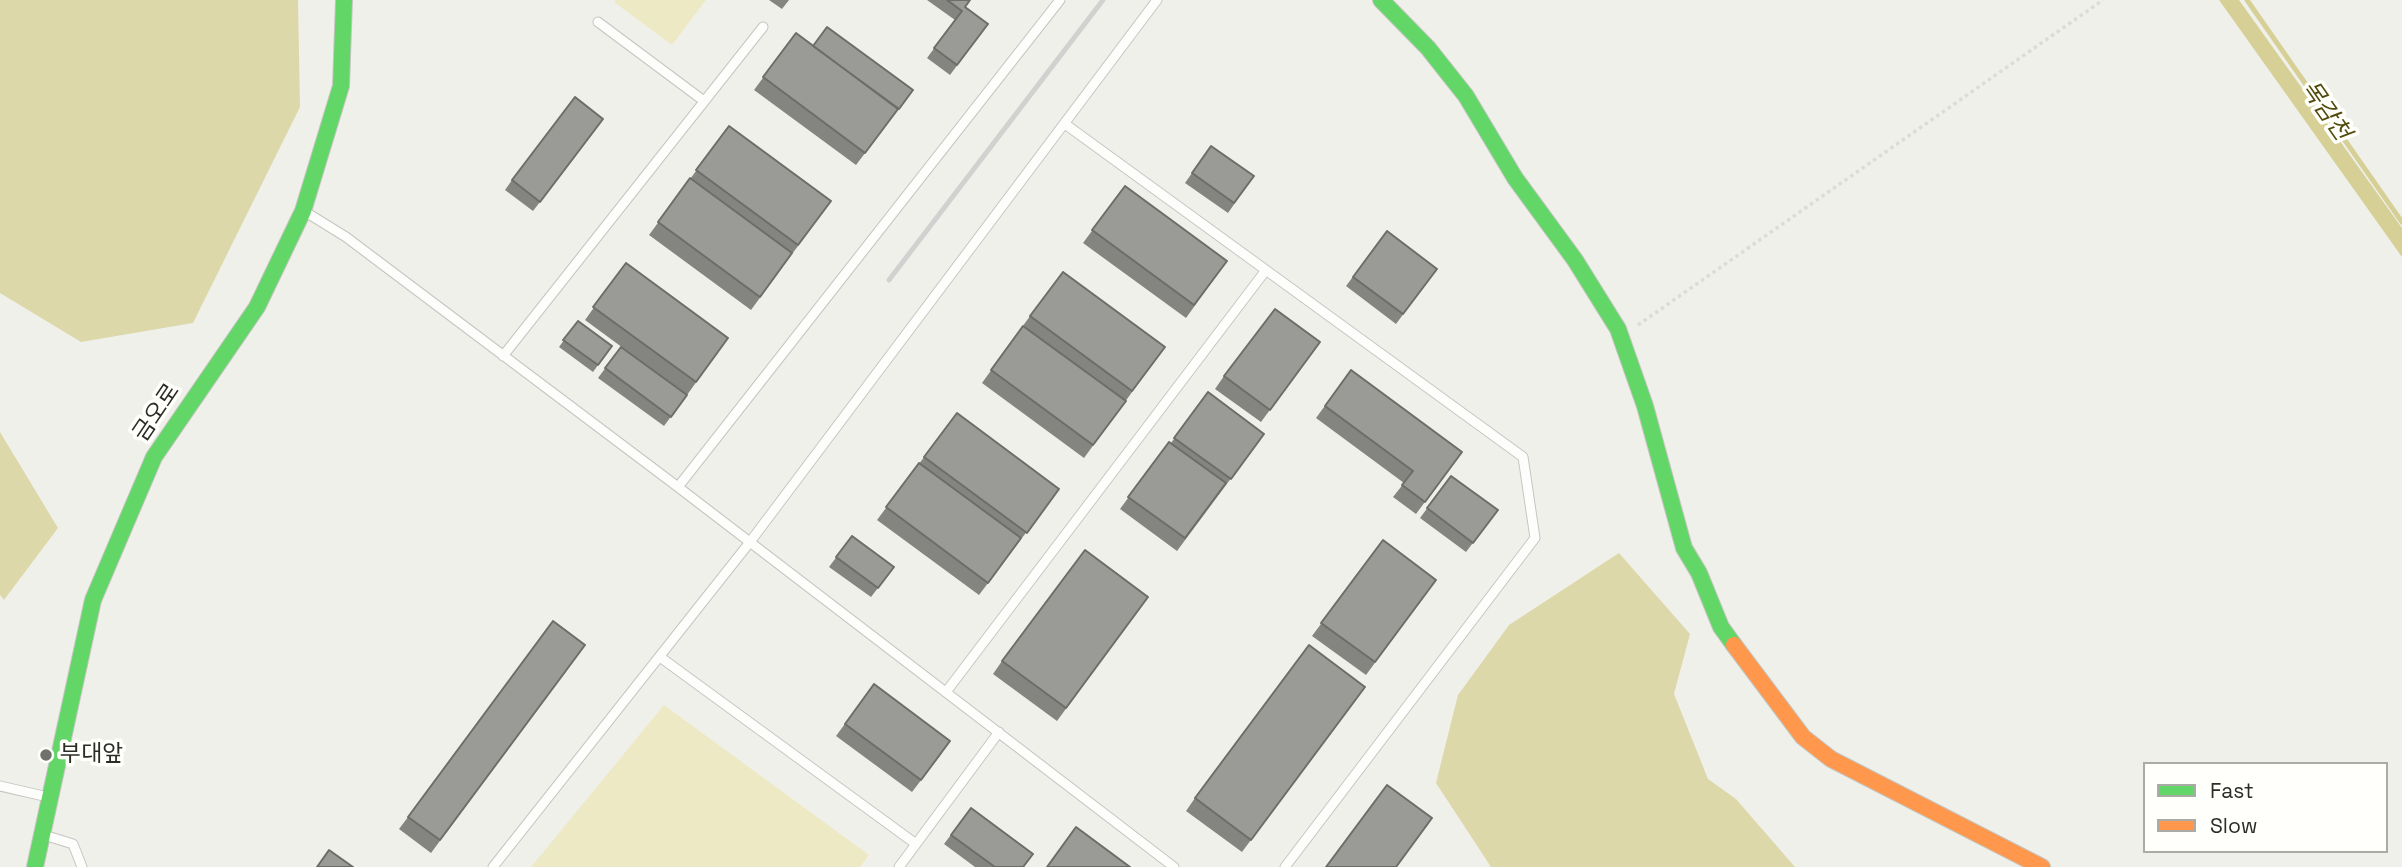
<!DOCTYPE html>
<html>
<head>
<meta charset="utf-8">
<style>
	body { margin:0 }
	#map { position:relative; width:2402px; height:867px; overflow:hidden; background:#f0f0eb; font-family:"Space Grotesk",sans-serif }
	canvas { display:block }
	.legend { position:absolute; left:2143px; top:762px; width:245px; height:91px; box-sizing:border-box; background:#fffffb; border:2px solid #aaaaa7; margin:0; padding:9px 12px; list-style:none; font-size:21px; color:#2b2b28 }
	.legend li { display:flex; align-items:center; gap:14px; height:35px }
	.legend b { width:35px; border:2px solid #aaaaa7 }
</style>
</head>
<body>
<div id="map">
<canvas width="2402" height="867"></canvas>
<ul class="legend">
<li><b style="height:9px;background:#63d668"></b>Fast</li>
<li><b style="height:9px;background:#ff974d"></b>Slow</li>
</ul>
</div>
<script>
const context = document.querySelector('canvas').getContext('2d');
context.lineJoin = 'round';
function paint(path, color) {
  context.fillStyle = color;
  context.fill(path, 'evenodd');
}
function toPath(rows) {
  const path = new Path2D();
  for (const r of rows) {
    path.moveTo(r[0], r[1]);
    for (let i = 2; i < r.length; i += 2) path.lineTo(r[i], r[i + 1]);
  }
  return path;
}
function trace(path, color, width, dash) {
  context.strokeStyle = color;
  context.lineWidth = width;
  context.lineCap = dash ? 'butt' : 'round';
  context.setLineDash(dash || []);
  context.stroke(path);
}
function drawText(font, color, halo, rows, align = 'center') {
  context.font = font + ' "Space Grotesk","Noto Sans KR",sans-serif';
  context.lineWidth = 7;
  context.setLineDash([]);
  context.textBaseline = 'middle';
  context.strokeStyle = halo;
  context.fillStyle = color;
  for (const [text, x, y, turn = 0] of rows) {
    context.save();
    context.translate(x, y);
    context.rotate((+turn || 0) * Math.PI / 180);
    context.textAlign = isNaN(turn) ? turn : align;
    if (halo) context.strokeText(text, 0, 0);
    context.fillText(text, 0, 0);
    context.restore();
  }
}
const green = toPath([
	[616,0,706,0,672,45,614,2],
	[664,705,869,855,860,867,531,867]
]);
const forest = toPath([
	[0,0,298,0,300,107,193,323,81,342,0,293],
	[0,432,58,528,4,600,0,595],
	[1619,553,1690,634,1674,694,1708,779,1736,799,1795,867,1491,867,1436,783,1458,695,1509,625]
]);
const water = toPath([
	[2219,0,2239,0,2402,228,2402,257]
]);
const stream = toPath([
	[2247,0,2402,222]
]);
const path = toPath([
	[1638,325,2103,0]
]);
const lane = toPath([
	[598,22,704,101],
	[1065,124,1523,457,1535,538,1285,867],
	[304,211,346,237,678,487,1174,867],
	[503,356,763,27],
	[678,487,1060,0],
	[660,657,916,844],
	[946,692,1266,270],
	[0,786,48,797],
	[44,835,73,844,82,867],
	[493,867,750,542,1157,0],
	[899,867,999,732]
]);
const fast = toPath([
	[1381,0,1428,48,1466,96,1515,178,1575,260,1618,329,1645,406,1684,548,1699,573,1721,627,1734,645],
	[35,867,93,600,154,457,257,307,303,211,341,86,344,0]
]);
const slow = toPath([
	[1734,645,1803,737,1831,759,2042,867]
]);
const rail = toPath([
	[889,280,1103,0]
]);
const wall = toPath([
	[769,0,789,0,782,9],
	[927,0,970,0,965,7,988,24,950,75,927,58,955,20],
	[796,33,813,46,913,90,856,165,754,90],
	[729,126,831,201,751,310,649,235],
	[597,128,533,211,505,190,512,180],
	[1211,146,1254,176,1228,213,1185,183],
	[1125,186,1227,261,1186,318,1083,243],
	[1387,231,1437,269,1396,324,1346,286],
	[626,263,728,338,687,395,585,320],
	[1030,316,1165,347,1084,458,982,383],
	[578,321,612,346,593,372,559,347],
	[1320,342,1261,422,1215,389,1224,376],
	[621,347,687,395,664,426,598,378],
	[1351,370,1462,452,1416,514,1393,497,1404,483,1316,418],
	[1208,392,1264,434,1177,551,1120,509,1169,442,1171,443],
	[957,413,1059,489,979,595,877,520],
	[1451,476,1498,510,1466,552,1420,518],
	[852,536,894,567,871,597,829,567],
	[1383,540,1427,592,1366,675,1312,636],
	[1148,597,1057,721,993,674,1002,661],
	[585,645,431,853,399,829,408,817],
	[874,684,942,753,912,792,836,736],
	[1365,687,1242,852,1186,811,1195,798],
	[971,808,1024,867,975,867,944,844]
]);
const building = toPath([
	[947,0,970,0,965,7,988,24,957,65,934,48,962,11,947,0],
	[827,27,913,90,899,109,813,46,827,27],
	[796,33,898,109,865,153,763,77,796,33],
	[575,97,603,119,540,202,512,180,575,97],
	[729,126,831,201,798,245,696,170,729,126],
	[1211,146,1254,176,1234,203,1192,173,1211,146],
	[690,178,792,253,760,297,658,222,690,178],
	[1125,186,1227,261,1194,305,1092,230,1125,186],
	[1387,231,1437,269,1403,314,1353,277,1387,231],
	[626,263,728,338,696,382,593,307,626,263],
	[1063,272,1165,347,1132,391,1030,316,1063,272],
	[1275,309,1320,342,1270,410,1224,376,1275,309],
	[578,321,612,346,598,365,563,340,578,321],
	[1023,326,1126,401,1093,445,991,370,1023,326],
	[621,347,687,395,671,417,605,368,621,347],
	[1351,370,1462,452,1425,502,1402,485,1413,471,1325,406,1351,370],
	[1208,392,1264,434,1231,479,1174,438,1208,392],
	[957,413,1059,489,1027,533,924,457,957,413],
	[1169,442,1226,483,1185,538,1128,497,1169,442],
	[919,463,1021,538,988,583,886,507,919,463],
	[1451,476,1498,510,1473,543,1427,508,1451,476],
	[852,536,894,567,878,588,836,557,852,536],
	[1383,540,1436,580,1375,662,1321,623,1383,540],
	[1085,550,1148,597,1066,708,1002,661,1085,550],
	[553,621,585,645,440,840,408,817,553,621],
	[1309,645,1365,687,1251,840,1195,798,1309,645],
	[874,684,950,741,921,780,845,724,874,684],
	[1387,785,1432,818,1396,867,1326,867,1387,785],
	[971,808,1033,854,1023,867,995,867,951,835,971,808],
	[1076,827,1130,867,1047,867,1076,827],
	[329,850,353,867,317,867,329,850]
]);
const markers = [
	[46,755,7,"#70706c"]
];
const streetNames = [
	["금오로",157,413,-56]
];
const poiNames = [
	["부대앞",60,755]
];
const waterNames = [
	["목감천",2325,111,55]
];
paint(green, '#ede9c4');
paint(forest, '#ddd8aa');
paint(water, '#d6d097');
trace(stream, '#d6d097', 5);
trace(lane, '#c5c5c1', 11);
trace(fast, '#c5c5c1', 18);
trace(slow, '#c5c5c1', 18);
trace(path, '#dbdbd9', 3.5, [3.5, 3.5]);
trace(lane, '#fdfdfc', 9);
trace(fast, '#63d668', 16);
trace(slow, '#ff974d', 16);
trace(rail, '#d1d1d0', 5);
paint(wall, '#848481');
paint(building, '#9a9a96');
trace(building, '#6c6c69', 2);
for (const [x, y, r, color] of markers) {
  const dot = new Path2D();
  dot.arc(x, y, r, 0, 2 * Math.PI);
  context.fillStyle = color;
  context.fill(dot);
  trace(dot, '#fffffb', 2.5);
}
drawText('23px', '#2b2b28', '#fffffb', streetNames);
drawText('23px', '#2b2b28', '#fffffb', poiNames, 'left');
drawText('italic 24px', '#524b0d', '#fffffb', waterNames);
</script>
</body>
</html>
